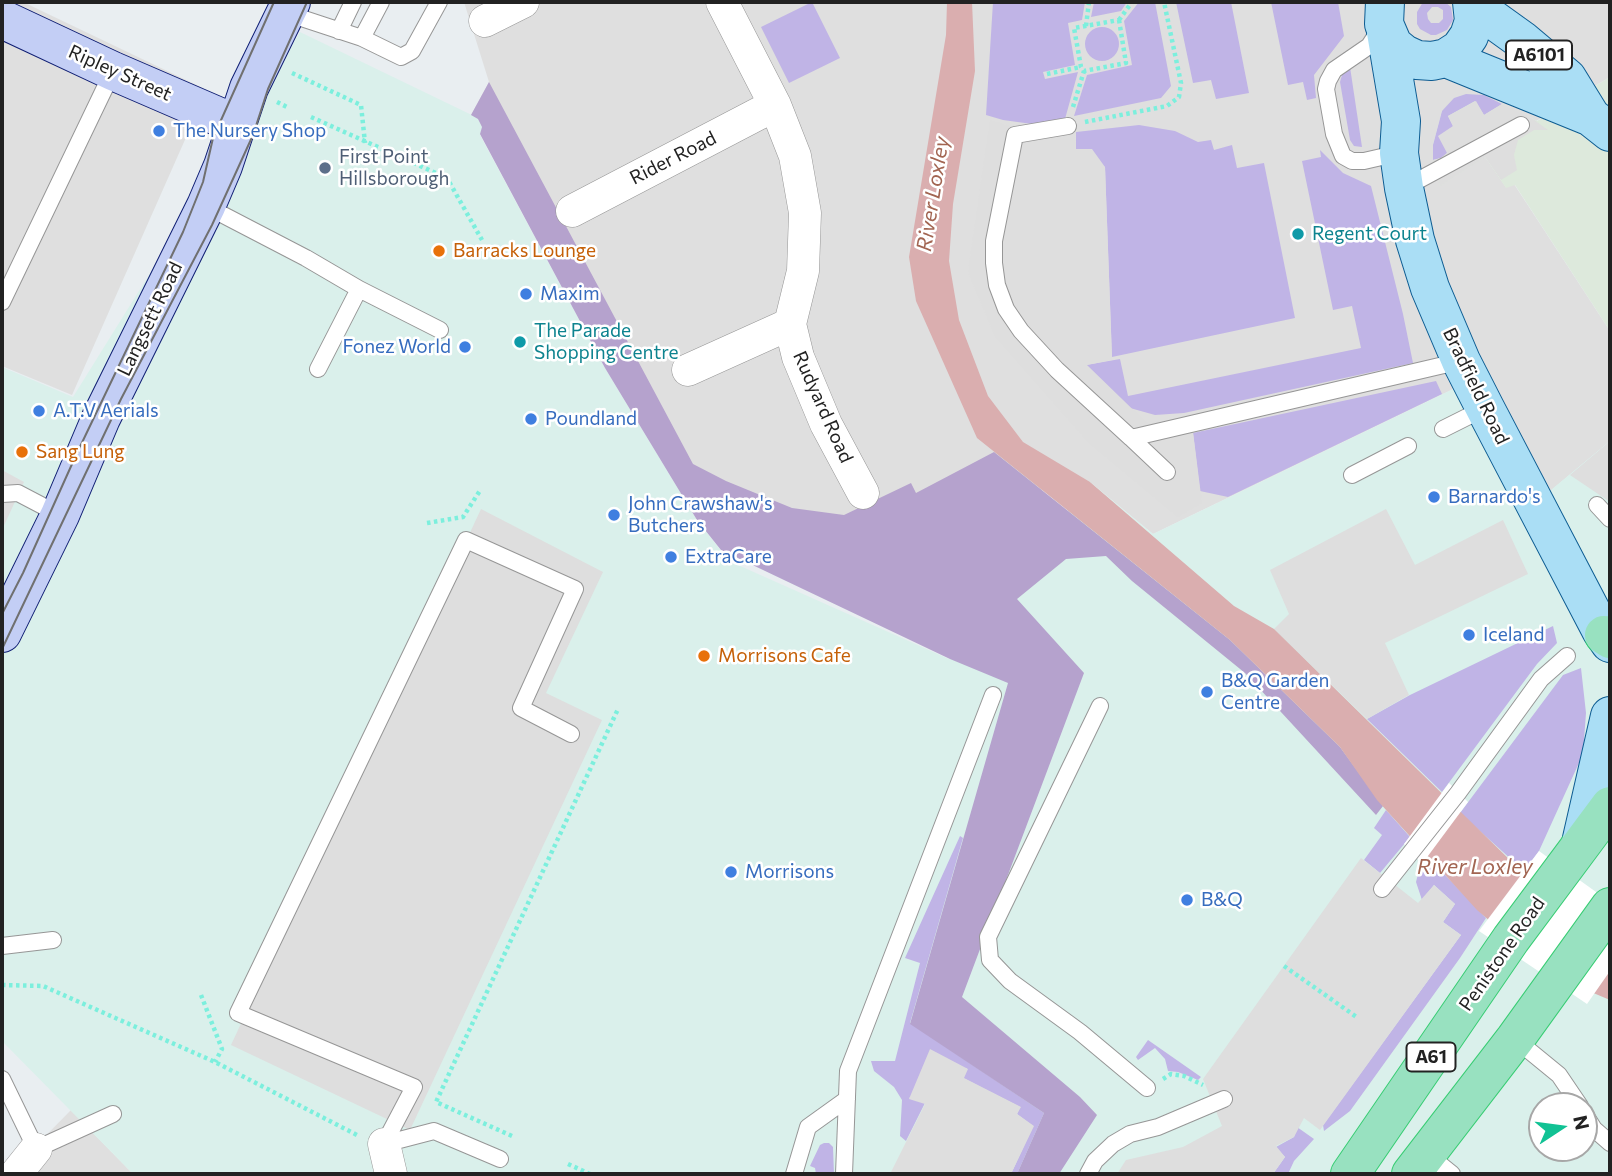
<!DOCTYPE html>
<html>
<head>
<meta charset="utf-8">
<style>
	body { margin:0 }
	#map { position:relative; width:1612px; height:1176px; overflow:hidden; background:#e9eef1; font-family:Commissioner,sans-serif }
	canvas { display:block }
	.frame { position:absolute; inset:0; border:4px solid #222; pointer-events:none }
	.north { position:absolute; left:1528px; top:1092px; width:70px; height:70px; box-sizing:border-box; background:#fff; border:2px solid #a7a7a7; border-radius:50%; rotate:77deg; font-size:19px; font-weight:700; line-height:28px; text-align:center; color:#222 }
	.north::after { content:''; display:block; margin:auto; width:24px; height:32px; background:#11c294; clip-path:polygon(50% 0,100% 100%,50% 72%,0 100%) }
</style>
</head>
<body>
<div id="map">
<canvas width="1612" height="1176"></canvas>
<div class="frame"></div>
<div class="north">N</div>
</div>
<script>
const context = document.querySelector('canvas').getContext('2d');
context.lineJoin = 'round';
function paint(path, color) {
  context.fillStyle = color;
  context.fill(path, 'evenodd');
}
function toPath(rows) {
  const path = new Path2D();
  for (const r of rows) {
    if (r.length === 3) {
      path.moveTo(r[0] + r[2], r[1]);
      path.arc(r[0], r[1], r[2], 0, 2 * Math.PI);
      continue;
    }
    path.moveTo(r[0], r[1]);
    for (let i = 2; i < r.length; i += 2) path.lineTo(r[i], r[i + 1]);
  }
  return path;
}
function trace(path, color, width, dash) {
  context.strokeStyle = color;
  context.lineWidth = width;
  context.lineCap = dash ? 'butt' : 'round';
  context.setLineDash(dash || []);
  context.stroke(path);
}
function drawText(font, color, halo, rows, align = 'center') {
  context.font = font + ' Commissioner,sans-serif';
  context.lineWidth = 5;
  context.setLineDash([]);
  context.textBaseline = 'middle';
  context.strokeStyle = halo;
  context.fillStyle = color;
  for (const [text, x, y, turn = 0] of rows) {
    context.save();
    context.translate(x, y);
    context.rotate((+turn || 0) * Math.PI / 180);
    context.textAlign = isNaN(turn) ? turn : align;
    if (halo) context.strokeText(text, 0, 0);
    context.fillText(text, 0, 0);
    context.restore();
  }
}
const residential = toPath([
	[2,2,23,2,207,90,72,395,2,366],
	[464,2,1610,2,1610,77,1536,121,1530,117,1442,111,1433,145,1433,160,1485,157,1506,187,1514,184,1610,331,1610,441,1540,500,1476,378,1153,534,1090,482,847,526,697,520,478,119,471,115,489,82],
	[71,1110,133,1174,8,1174]
]);
const commercial = toPath([
	[300,32,478,118,482,127,480,135,605,368,697,520,729,561,949,659,1090,482,1153,534,1476,378,1540,499,1610,441,1610,1174,133,1174,2,1041,2,367,73,397],
	[1542,1106,1584,1106,1584,1148,1542,1148]
]);
const industrial = toPath([
	[1610,77,1610,331,1515,185,1506,188,1485,157,1440,186,1433,160,1433,145,1442,111,1454,98,1466,94,1484,95,1537,121]
]);
const grass = toPath([
	[812,2,840,58,789,83,761,27],
	[993,2,1085,2,1082,20,1068,23,1075,65,1043,72,1045,79,1078,72,1065,119,1032,124,1003,120,986,115],
	[1094,2,1127,2,1121,11,1091,17],
	[1139,2,1155,2,1171,86,1161,98,1074,116,1087,75,1132,65,1124,21],
	[1176,2,1231,2,1249,93,1216,99,1211,80,1193,83],
	[1271,2,1338,2,1344,36,1314,75,1316,98,1307,100,1303,82,1288,85],
	[1423,2,1445,2,1451,7,1453,20,1447,30,1436,35,1431,35,1420,29,1417,24,1417,12],
	[1432,7,1438,7,1443,10,1443,19,1439,23,1431,23,1428,19,1427,13],
	[1102,44,17],
	[1350,67,1362,147,1354,146,1350,140,1340,82,1342,75],
	[1466,94,1484,95,1502,104,1484,115,1475,101,1448,116,1453,126,1447,153,1441,158,1433,160,1433,145,1442,111,1454,98],
	[1139,125,1175,131,1198,142,1211,140,1214,150,1232,145,1237,168,1264,163,1295,318,1112,357,1105,167,1076,149,1076,132],
	[1320,150,1343,173,1371,186,1403,314,1413,363,1184,413,1155,415,1130,408,1086,365,1120,359,1128,396,1361,348,1352,306,1333,310,1302,161,1321,157],
	[1436,381,1442,394,1228,497,1200,491,1193,433],
	[1553,626,1557,643,1537,664,1442,792,1367,719,1410,695],
	[1581,668,1586,713,1583,754,1539,851,1524,871,1460,813,1563,675],
	[1386,810,1410,837,1380,873,1364,860,1382,835,1374,828],
	[960,836,963,838,910,1023,1044,1113,1017,1174,1011,1174,1033,1126,1017,1114,1020,1107,963,1078,967,1068,909,1098,925,1103,906,1141,900,1136,902,1100,894,1087,874,1071,871,1061,895,1061,920,963,905,958],
	[1428,857,1486,918,1460,958,1350,1111,1324,1131,1323,1125,1461,935,1443,922,1455,904,1434,885,1422,900,1416,882,1421,862,1422,863],
	[1148,1040,1201,1077,1198,1080,1178,1072,1168,1071,1165,1059,1155,1048,1138,1060,1136,1057],
	[1297,1127,1314,1139,1294,1161,1288,1174,1273,1174,1285,1157,1276,1147,1294,1137],
	[824,1143,829,1143,833,1147,834,1174,816,1174,815,1168,810,1166,820,1145]
]);
const forest = toPath([
	[489,82,693,464,726,481,792,508,844,515,911,483,916,493,994,452,1230,640,1340,747,1383,806,1376,815,1245,673,1132,581,1106,556,1066,559,1017,599,1084,673,962,997,1080,1097,1097,1115,1059,1174,1017,1174,1044,1113,910,1024,1008,683,950,659,721,550,697,520,605,368,480,134,482,127,478,119,471,115]
]);
const parking = toPath([
	[1476,101,1484,115,1502,104,1530,117,1548,130,1534,130,1518,140,1514,155,1517,170,1501,180,1485,157,1440,186,1433,160,1441,158,1447,153,1438,136,1453,126,1448,116],
	[990,120,1021,129,1075,128,1076,149,1092,149,1105,167,1112,360,1087,365,1156,432,1192,424,1202,503,1178,517,1089,443,995,336,968,272],
	[1610,441,1610,502,1570,475],
	[2,470,24,482,2,530],
	[481,509,603,572,546,693,602,720,410,1130,231,1045],
	[1386,509,1415,565,1503,520,1528,574,1385,643,1409,695,1367,719,1274,629,1289,614,1270,570],
	[1361,858,1418,903,1434,885,1455,904,1443,922,1461,935,1320,1130,1304,1118,1294,1137,1276,1146,1285,1157,1273,1174,1117,1174,1126,1160,1183,1147,1222,1126,1203,1079],
	[930,1049,968,1069,964,1078,1021,1107,1017,1114,1034,1126,1011,1174,890,1174,925,1104,909,1099]
]);
const water = toPath([
	[947,2,972,2,975,71,953,204,949,261,959,320,988,396,1023,442,1090,482,1234,606,1274,629,1514,864,1610,931,1610,1000,1591,992,1511,939,1477,910,1377,800,1340,747,1230,640,977,438,916,301,909,257,946,35]
]);
const pier = toPath([
	[1449,783,1468,802,1422,864,1404,844],
	[1539,851,1610,902,1610,971,1587,1004,1479,931]
]);
const path = toPath([
	[1119,20,1126,63,1084,71,1081,67,1074,28,1119,20],
	[1119,20,1132,2],
	[1086,26,1089,2],
	[292,73,361,105,365,143],
	[1047,74,1081,67],
	[277,102,289,108],
	[1073,107,1084,71],
	[311,117,447,178,482,240],
	[1085,122,1167,106,1179,97,1181,83,1164,2],
	[427,523,463,517,481,489],
	[1284,966,1358,1018],
	[2,985,43,986,215,1062,357,1135],
	[201,995,222,1049,215,1062],
	[1163,1079,1171,1074,1184,1076,1203,1085],
	[512,1136,436,1102,618,709],
	[568,1164,590,1174]
]);
const lane = toPath([
	[286,13,362,38,401,57,412,51,439,2],
	[1380,29,1369,46,1334,70,1328,81,1326,89,1334,134,1343,156,1352,161,1364,161,1399,153],
	[339,31,353,2],
	[362,38,381,2],
	[1068,126,1015,135,994,241,994,263,997,285,1006,309,1021,331,1057,370,1131,438,1461,361],
	[1404,188,1521,125],
	[206,206,306,258,359,289,440,330],
	[2,302,113,71],
	[318,369,359,289],
	[1443,429,1485,408],
	[1131,438,1167,472],
	[1352,475,1408,446],
	[2,494,18,493,60,515],
	[1597,505,1610,519],
	[1100,706,988,937,990,960,1010,981,1080,1032,1147,1088],
	[1382,889,1458,793,1541,679,1567,656],
	[2,946,53,940],
	[1515,1039,1559,1075,1580,1106],
	[2,1079,36,1149,113,1114],
	[1584,1113,1594,1129,1610,1143],
	[384,1144,414,1087,238,1013,466,540,575,589,521,708,571,734],
	[384,1144,434,1131,500,1159],
	[1426,1153,1452,1174],
	[794,1174,808,1127,847,1099],
	[844,1174,848,1071,993,695],
	[1088,1174,1095,1161,1113,1144,1130,1134,1158,1127,1224,1099]
]);
const street = toPath([
	[722,2,775,105,795,156,805,213,803,271,790,324,798,357,826,424,863,493],
	[485,21,523,2],
	[572,211,775,105],
	[688,370,790,324],
	[384,1144,391,1174],
	[16,1174,36,1149]
]);
const secondary = toPath([
	[2,19,113,71,238,125],
	[2,633,60,515,101,418,206,206,223,166,249,88,291,2]
]);
const primary = toPath([
	[1385,2,1384,24,1393,45,1404,54,1417,60,1432,61,1446,58,1460,49,1469,36,1474,21,1472,2],
	[1473,5,1523,41,1567,78,1591,117],
	[1386,32,1401,121,1399,153,1404,188,1415,240,1430,288,1461,361,1485,408,1601,630,1610,643],
	[1446,58,1591,117,1610,132],
	[1581,843,1610,716]
]);
const highway = toPath([
	[1604,635,1610,639],
	[1350,1174,1511,939,1610,806],
	[1411,1174,1515,1039,1610,907]
]);
const tram = toPath([
	[2,614,23,573,77,453,183,232,203,182,213,138,274,2],
	[2,649,121,399,212,225,253,135,268,89,307,2]
]);
const markers = [
	[159,131,7,"#3f7fe0"],
	[325,168,7,"#5c6f8a"],
	[1298,234,7,"#0f9aa8"],
	[439,251,7,"#e8710a"],
	[526,294,7,"#3f7fe0"],
	[520,342,7,"#0f9aa8"],
	[465,347,7,"#3f7fe0"],
	[39,411,7,"#3f7fe0"],
	[531,419,7,"#3f7fe0"],
	[22,452,7,"#e8710a"],
	[1434,497,7,"#3f7fe0"],
	[614,515,7,"#3f7fe0"],
	[671,557,7,"#3f7fe0"],
	[1469,635,7,"#3f7fe0"],
	[704,656,7,"#e8710a"],
	[1207,692,7,"#3f7fe0"],
	[731,872,7,"#3f7fe0"],
	[1187,900,7,"#3f7fe0"]
];
const shields = [
	[1539,55,66],
	[1431,1057,49]
];
const shieldNames = [
	["A6101",1539,55],
	["A61",1431,1057]
];
const streetNames = [
	["Ripley Street",120,73,24],
	["Rider Road",673,158,-27],
	["Langsett Road",150,319,-64],
	["Bradfield Road",1476,386,64],
	["Rudyard Road",823,407,66],
	["Penistone Road",1502,954,-55]
];
const shopNames = [
	["The Nursery Shop",173,131],
	["Maxim",540,294],
	["Fonez World",451,347,"right"],
	["A.T.V Aerials",53,411],
	["Poundland",545,419],
	["Barnardo's",1448,497],
	["John Crawshaw's",628,504],
	["Butchers",628,526],
	["ExtraCare",685,557],
	["Iceland",1483,635],
	["B&Q Garden",1221,681],
	["Centre",1221,703],
	["Morrisons",745,872],
	["B&Q",1201,900]
];
const serviceNames = [
	["First Point",339,157],
	["Hillsborough",339,179]
];
const cultureNames = [
	["Regent Court",1312,234],
	["The Parade",534,331],
	["Shopping Centre",534,353]
];
const foodNames = [
	["Barracks Lounge",453,251],
	["Sang Lung",36,452],
	["Morrisons Cafe",718,656]
];
const waterNames = [
	["River Loxley",933,194,-81],
	["River Loxley",1475,867]
];
paint(residential, '#dfdfdf');
paint(commercial, '#daf0eb');
paint(industrial, '#dde9dc');
paint(grass, '#c0b4e6');
paint(forest, '#b5a2cd');
paint(parking, '#dedede');
paint(water, '#daaeaf');
paint(pier, '#fff');
trace(lane, '#969696', 18);
trace(street, '#969696', 33);
trace(secondary, '#0f1e73', 40);
trace(primary, '#0d5c92', 40);
trace(highway, '#38cd73', 40);
trace(path, '#7cefdd', 4.5, [3.5, 3.5]);
trace(lane, '#fff', 16);
trace(street, '#fff', 32);
trace(secondary, '#c3cef5', 38);
trace(primary, '#aadef5', 38);
trace(highway, '#98e1c0', 38);
trace(tram, '#707070', 2);
for (const [x, y, r, color] of markers) {
  const dot = new Path2D();
  dot.arc(x, y, r, 0, 2 * Math.PI);
  context.fillStyle = color;
  context.fill(dot);
  trace(dot, '#fff', 2.5);
}
for (const [x, y, w] of shields) {
  const box = new Path2D();
  box.roundRect(x - w / 2, y - 14.5, w, 29, 5);
  context.fillStyle = '#fff';
  context.fill(box);
  trace(box, '#222', 2);
}
drawText('bold 18px', '#222', null, shieldNames);
drawText('19px', '#222', '#fff', streetNames);
drawText('19px', '#366cbe', '#fff', shopNames, 'left');
drawText('19px', '#4e5e75', '#fff', serviceNames, 'left');
drawText('19px', '#0d838f', '#fff', cultureNames, 'left');
drawText('19px', '#c56008', '#fff', foodNames, 'left');
drawText('italic 21px', '#a26552', '#fff', waterNames);
</script>
</body>
</html>
